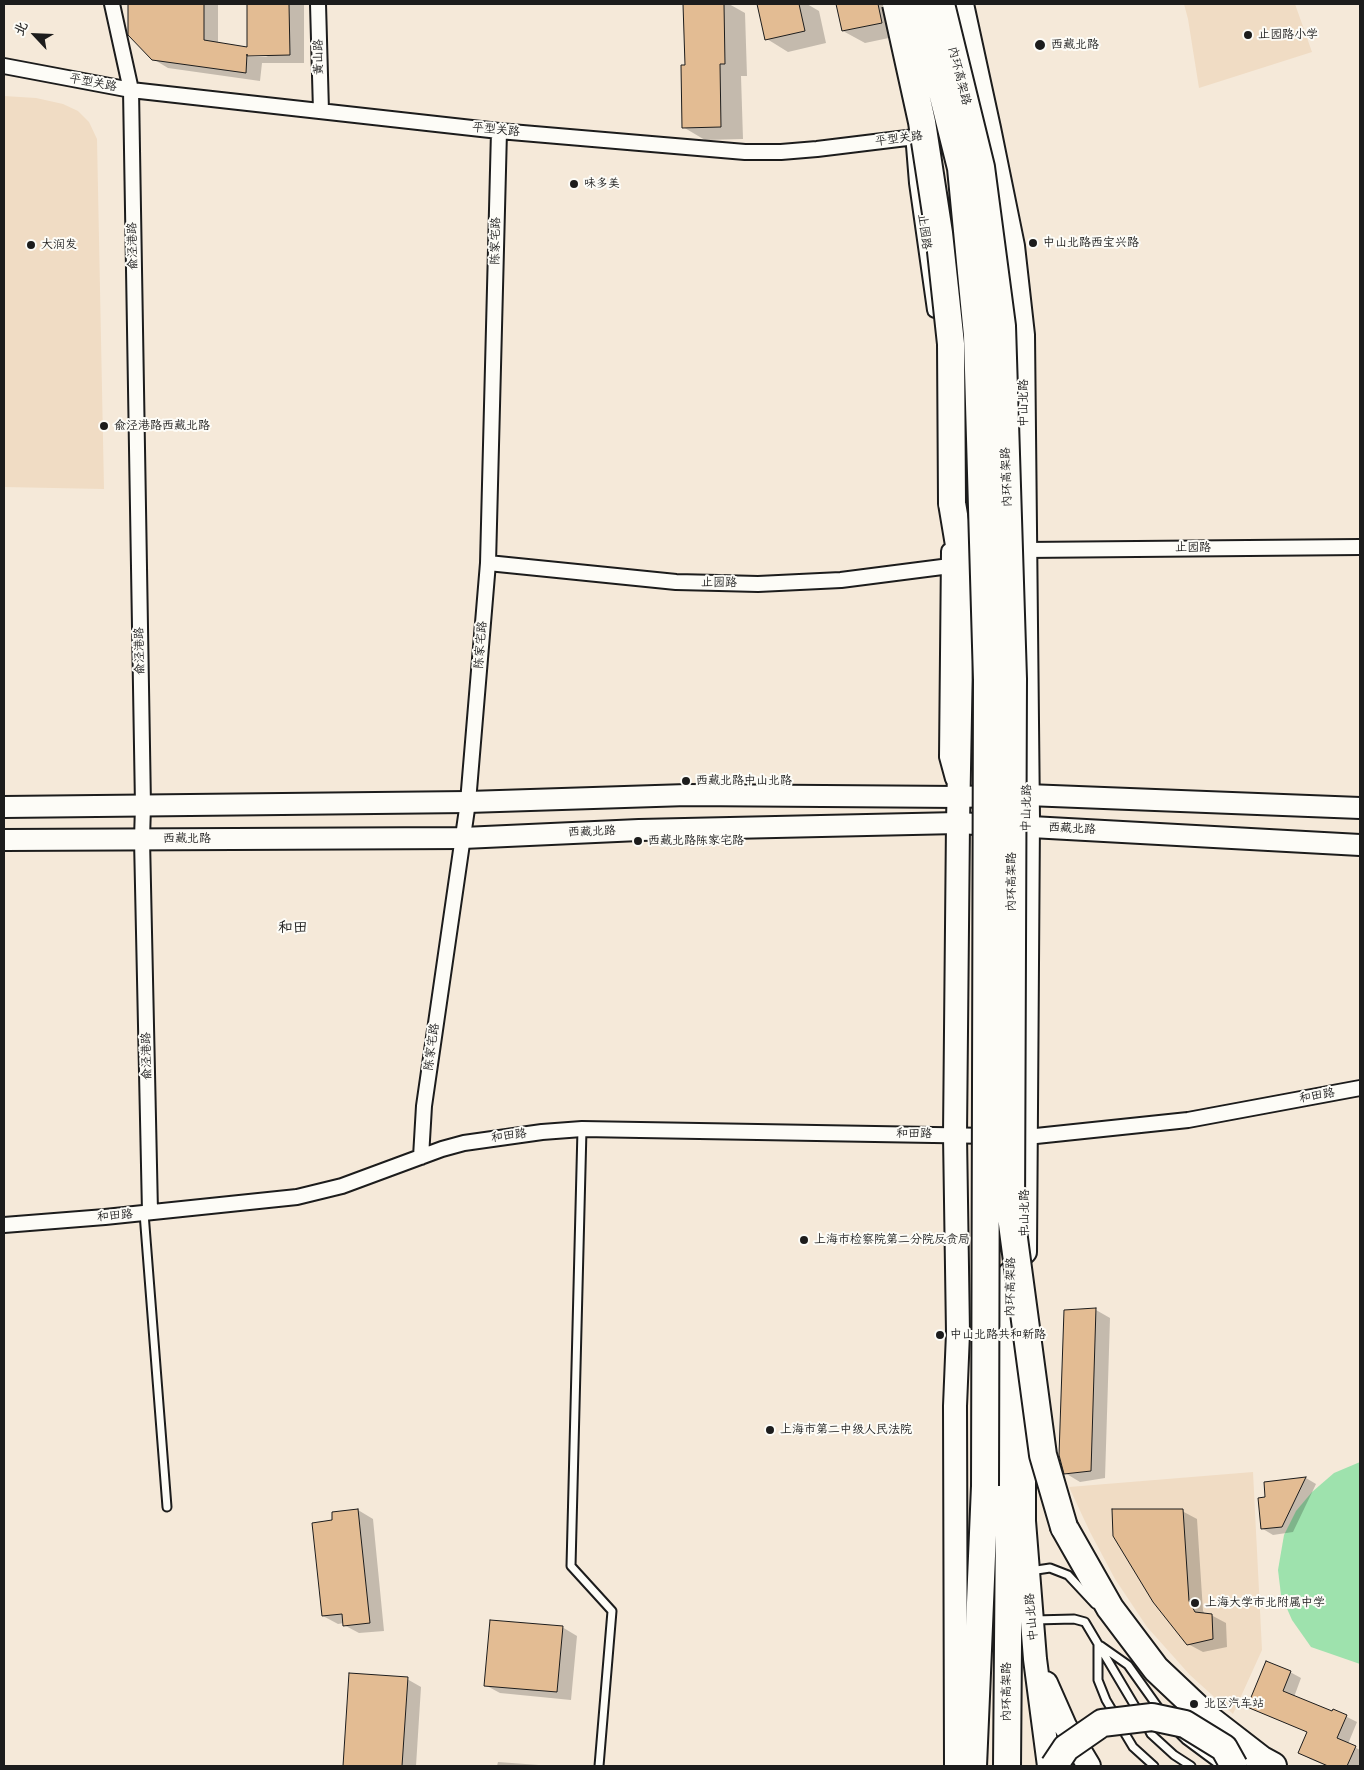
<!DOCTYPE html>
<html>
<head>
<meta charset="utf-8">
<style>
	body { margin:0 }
	#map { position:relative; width:1364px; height:1770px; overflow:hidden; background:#f5e9d9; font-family:Pangolin,"LXGW WenKai TC",sans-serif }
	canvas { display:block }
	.frame { position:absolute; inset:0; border:5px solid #1c1c1c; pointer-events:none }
	.north { position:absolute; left:10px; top:10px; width:50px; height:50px; -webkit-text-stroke:4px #fdfcf7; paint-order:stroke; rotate:295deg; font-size:14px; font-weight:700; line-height:20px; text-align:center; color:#1c1c1c }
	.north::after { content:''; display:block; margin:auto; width:18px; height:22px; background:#1c1c1c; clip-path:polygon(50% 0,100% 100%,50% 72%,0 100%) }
</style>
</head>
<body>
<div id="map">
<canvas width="1364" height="1770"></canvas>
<div class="frame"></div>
<div class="north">北</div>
</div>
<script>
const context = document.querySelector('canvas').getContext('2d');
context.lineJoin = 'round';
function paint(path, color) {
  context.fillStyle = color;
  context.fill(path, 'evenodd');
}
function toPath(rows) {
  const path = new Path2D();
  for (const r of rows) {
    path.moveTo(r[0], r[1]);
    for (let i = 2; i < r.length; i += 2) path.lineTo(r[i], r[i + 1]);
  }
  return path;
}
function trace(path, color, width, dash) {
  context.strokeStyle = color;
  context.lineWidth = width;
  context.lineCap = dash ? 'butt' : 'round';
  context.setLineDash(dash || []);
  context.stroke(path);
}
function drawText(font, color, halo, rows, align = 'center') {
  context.font = font + ' Pangolin,"LXGW WenKai TC",sans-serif';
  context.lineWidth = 4;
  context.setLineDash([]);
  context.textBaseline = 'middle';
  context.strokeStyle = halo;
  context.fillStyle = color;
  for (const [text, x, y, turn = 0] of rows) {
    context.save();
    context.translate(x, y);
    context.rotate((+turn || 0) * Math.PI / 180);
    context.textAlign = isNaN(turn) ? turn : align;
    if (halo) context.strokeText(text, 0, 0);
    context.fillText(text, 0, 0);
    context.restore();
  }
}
const built = toPath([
	[1184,4,1295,4,1312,52,1199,88,1188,19],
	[4,96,36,98,63,104,78,111,89,122,97,139,104,489,4,487],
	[1253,1472,1262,1650,1233,1714,1190,1675,1147,1627,1115,1579,1090,1532,1069,1487]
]);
const green = toPath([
	[1360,1462,1360,1664,1311,1647,1292,1620,1281,1595,1278,1570,1284,1535,1296,1511,1312,1492,1334,1473]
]);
const shadow = toPath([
	[129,4,218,4,218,44,248,48,248,4,304,4,304,63,262,63,260,81,168,68,153,59,129,34],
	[262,54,268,57,243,57,243,55],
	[685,4,729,4,745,13,747,76,741,76,743,139,705,140,683,127,686,66],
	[759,4,807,4,819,11,826,43,788,52,767,39],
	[837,4,896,4,903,35,865,43,843,31],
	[1096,1310,1110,1318,1105,1478,1080,1482,1065,1473],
	[1306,1478,1316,1484,1293,1532,1273,1535,1263,1529,1267,1498,1265,1484],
	[358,1510,373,1519,384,1631,359,1633,344,1625,344,1623,338,1624,323,1616,334,1521],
	[1182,1511,1197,1519,1203,1611,1205,1614,1211,1615,1226,1623,1227,1647,1203,1652,1188,1644],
	[562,1627,577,1636,571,1700,500,1693,485,1685],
	[1290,1672,1301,1678,1294,1697,1332,1713,1333,1710,1357,1722,1348,1744,1360,1750,1360,1766,1327,1766,1310,1759,1300,1753,1308,1732,1260,1712],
	[350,1675,407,1679,421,1687,416,1766,344,1766],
	[498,1762,539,1765,541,1766,497,1766]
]);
const building = toPath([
	[128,4,204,4,204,40,247,47,247,4,289,4,290,55,247,56,247,54,246,73,152,60,128,35,128,4],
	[683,4,724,4,725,64,720,64,721,127,682,128,681,65,685,65,683,4],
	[757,4,799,4,805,31,765,40,757,4],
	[836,4,878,4,882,23,842,31,836,4],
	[1096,1308,1091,1471,1064,1474,1059,1455,1064,1310,1096,1308],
	[1306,1477,1282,1527,1261,1529,1258,1498,1265,1497,1264,1482,1306,1477],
	[358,1509,370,1623,343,1626,342,1614,322,1616,312,1523,332,1520,332,1512,358,1509],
	[1112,1509,1183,1509,1189,1601,1195,1612,1212,1614,1213,1639,1187,1645,1153,1602,1113,1536,1112,1509],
	[490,1620,563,1626,557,1692,484,1686,490,1620],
	[1266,1661,1291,1671,1283,1691,1332,1711,1333,1709,1347,1715,1337,1738,1356,1746,1347,1766,1328,1766,1298,1753,1307,1732,1247,1707,1266,1661],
	[349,1673,408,1677,402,1766,343,1766,349,1673]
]);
const lane = toPath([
	[582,1129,571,1566,612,1611,599,1766],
	[144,1213,167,1507],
	[1030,1571,1050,1568,1068,1575,1095,1604],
	[1034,1620,1074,1619,1085,1622,1139,1713],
	[1098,1645,1098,1680,1106,1700,1115,1715],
	[1101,1646,1128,1665,1160,1710],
	[1145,1722,1151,1734,1174,1755,1191,1766],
	[1121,1727,1133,1747,1154,1766],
	[1180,1734,1186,1740,1221,1766]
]);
const street = toPath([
	[112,4,131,90,143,806,142,839,150,1212],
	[318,4,321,111],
	[4,66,131,90,499,131,745,152,781,152,817,149,956,132],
	[914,146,917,183,935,310],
	[1025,550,1360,547],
	[949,551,947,757,953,779],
	[488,563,676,582,719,583,758,584,841,580,950,566],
	[1036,1136,1188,1120,1360,1088],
	[421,1157,424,1106,468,802,488,563,499,131],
	[4,1225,105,1217,297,1197,342,1186,442,1149,464,1143,542,1132,582,1129,992,1136]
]);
const secondary = toPath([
	[4,807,468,802,687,795,959,797,1027,795,1360,808],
	[4,840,463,838,639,830,958,823,1360,845]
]);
const primary = toPath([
	[962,4,989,128,1013,246,1023,335,1028,819,1025,1252],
	[1024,1384,1024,1521,1035,1659,1049,1766],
	[1046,1683,1065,1726,1089,1766],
	[956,1766,955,1406,958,1333,955,1135,958,823,963,553]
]);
const highway = toPath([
	[952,503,963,569],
	[1064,1527,1110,1608,1156,1669,1209,1719,1262,1760,1273,1766],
	[973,1766,985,1486],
	[1007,1766,1011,1275]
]);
const highwayBridge = toPath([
	[896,4,922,122,939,233,951,344,952,503],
	[920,4,961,168,977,335,987,680,985,1486],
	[941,4,981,167,1002,326,1013,679,1011,1216,1043,1455,1064,1527],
	[1054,1766,1066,1748,1102,1723,1152,1717,1185,1724,1224,1748,1234,1766]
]);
const markers = [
	[1248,35,5,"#1c1c1c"],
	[1040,45,6,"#1c1c1c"],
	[574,184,5,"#1c1c1c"],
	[1033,243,5,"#1c1c1c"],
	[31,245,5,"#1c1c1c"],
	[104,426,5,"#1c1c1c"],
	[686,781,5,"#1c1c1c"],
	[638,841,5,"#1c1c1c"],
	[804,1240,5,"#1c1c1c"],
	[940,1335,5,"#1c1c1c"],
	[770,1430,5,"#1c1c1c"],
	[1195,1603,5,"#1c1c1c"],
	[1194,1704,5,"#1c1c1c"]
];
const poiNames = [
	["止园路小学",1258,35],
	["西藏北路",1051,45],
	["味多美",584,184],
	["中山北路西宝兴路",1043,243],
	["大润发",41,245],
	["俞泾港路西藏北路",114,426],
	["西藏北路中山北路",696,781],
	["西藏北路陈家宅路",648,841],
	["上海市检察院第二分院反贪局",814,1240],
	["中山北路共和新路",950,1335],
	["上海市第二中级人民法院",780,1430],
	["上海大学市北附属中学",1205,1603],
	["北区汽车站",1204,1704]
];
const streetNames = [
	["黄山路",319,57,-91],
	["内环高架路",959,76,76],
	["平型关路",93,83,11],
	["平型关路",496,130,6],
	["平型关路",899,139,-7],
	["止园路",924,232,82],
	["陈家宅路",496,241,-89],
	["俞泾港路",133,246,-91],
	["中山北路",1024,403,-90],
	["内环高架路",1007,477,-92],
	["止园路",1193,548],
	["止园路",719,583,1],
	["陈家宅路",481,645,-85],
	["俞泾港路",140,651,-91],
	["中山北路",1027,808,-89],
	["西藏北路",1072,829,3],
	["西藏北路",592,832,-2],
	["西藏北路",187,839],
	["内环高架路",1012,882,-90],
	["陈家宅路",432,1047,-82],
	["俞泾港路",147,1056,-91],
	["和田路",1317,1096,-10],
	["和田路",914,1134,1],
	["和田路",509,1136,-8],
	["中山北路",1025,1213,-90],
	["和田路",115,1216,-5],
	["内环高架路",1011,1287,-89],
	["中山北路",1032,1617,-95],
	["内环高架路",1007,1692,-90]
];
const quarterNames = [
	["和田",293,928]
];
paint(built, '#f0dcc4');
paint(green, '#9ee2ad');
paint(shadow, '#0003');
paint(building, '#e3bc93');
trace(building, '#1c1c1c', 1);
trace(lane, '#1c1c1c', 11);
trace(street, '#1c1c1c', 18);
trace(secondary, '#1c1c1c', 24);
trace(primary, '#1c1c1c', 26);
trace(highway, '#1c1c1c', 30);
trace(lane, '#fdfcf7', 7);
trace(street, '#fdfcf7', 14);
trace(secondary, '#fdfcf7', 20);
trace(primary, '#fdfcf7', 22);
trace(highway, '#fdfcf7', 26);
trace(highwayBridge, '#1c1c1c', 30, []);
trace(highwayBridge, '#fdfcf7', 26);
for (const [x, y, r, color] of markers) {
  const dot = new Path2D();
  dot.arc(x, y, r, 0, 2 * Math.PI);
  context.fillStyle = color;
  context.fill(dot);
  trace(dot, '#fdfcf7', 2);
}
drawText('12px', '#1c1c1c', '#fdfcf7', poiNames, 'left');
drawText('12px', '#1c1c1c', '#fdfcf7', streetNames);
drawText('15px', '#1c1c1c', '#fdfcf7', quarterNames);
</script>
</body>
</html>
